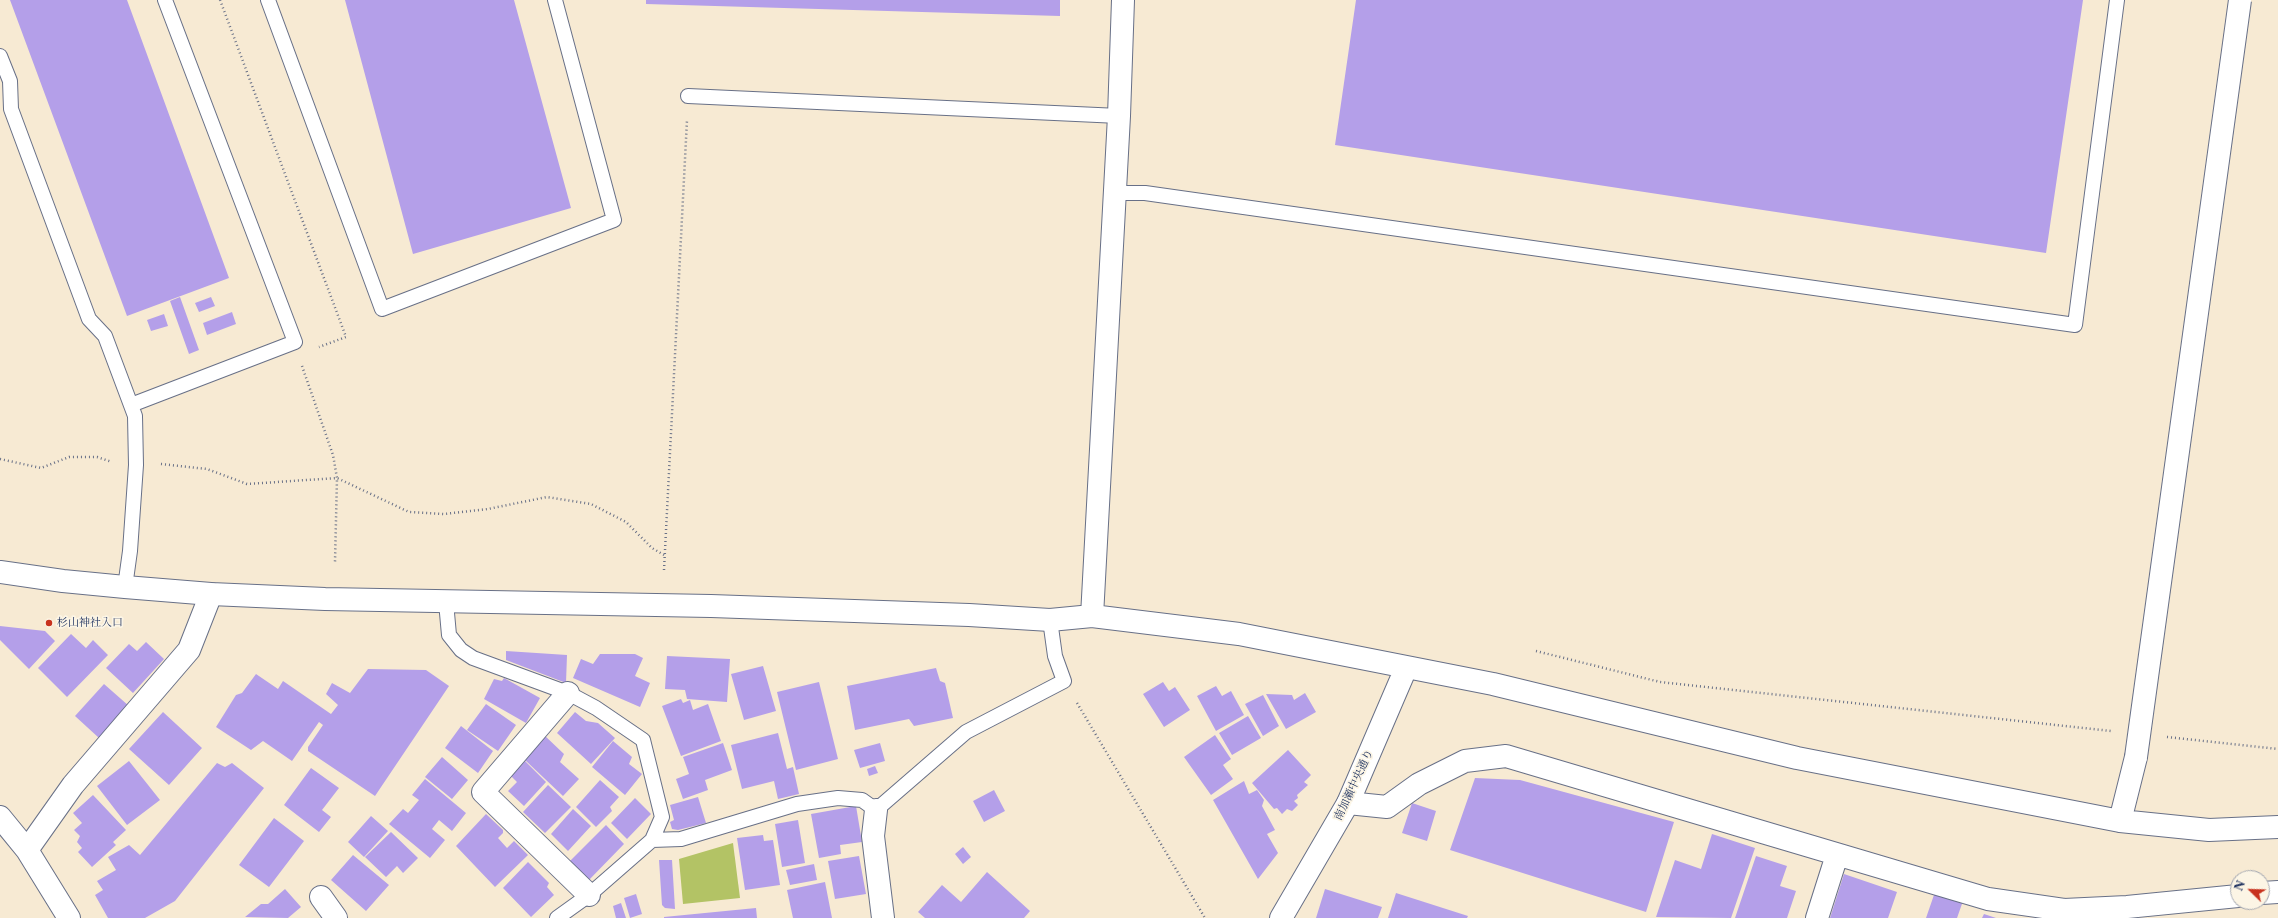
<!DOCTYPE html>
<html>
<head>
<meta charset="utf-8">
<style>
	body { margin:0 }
	#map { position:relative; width:2278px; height:918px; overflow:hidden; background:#f7ead3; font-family:"Libre Caslon Text",serif }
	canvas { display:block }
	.north { position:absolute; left:2230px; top:870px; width:40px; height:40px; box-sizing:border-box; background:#fcf5e5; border:1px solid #a2a6af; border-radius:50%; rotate:293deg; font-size:11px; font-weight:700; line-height:16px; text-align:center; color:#1b2f5e }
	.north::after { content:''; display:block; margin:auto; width:14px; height:18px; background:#c8321e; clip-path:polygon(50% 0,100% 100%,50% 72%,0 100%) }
</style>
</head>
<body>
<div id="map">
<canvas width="2278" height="918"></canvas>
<div class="north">N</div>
</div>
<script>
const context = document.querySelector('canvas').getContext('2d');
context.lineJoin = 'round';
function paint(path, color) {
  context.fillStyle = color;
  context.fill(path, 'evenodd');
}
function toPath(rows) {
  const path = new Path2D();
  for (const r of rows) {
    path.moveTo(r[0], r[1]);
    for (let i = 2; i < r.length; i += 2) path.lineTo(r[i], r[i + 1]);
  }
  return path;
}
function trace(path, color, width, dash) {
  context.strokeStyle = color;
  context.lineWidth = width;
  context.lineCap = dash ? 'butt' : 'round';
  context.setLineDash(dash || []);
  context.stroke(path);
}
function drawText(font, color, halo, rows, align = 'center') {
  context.font = font + ' "Libre Caslon Text","Noto Serif JP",serif';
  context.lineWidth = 3.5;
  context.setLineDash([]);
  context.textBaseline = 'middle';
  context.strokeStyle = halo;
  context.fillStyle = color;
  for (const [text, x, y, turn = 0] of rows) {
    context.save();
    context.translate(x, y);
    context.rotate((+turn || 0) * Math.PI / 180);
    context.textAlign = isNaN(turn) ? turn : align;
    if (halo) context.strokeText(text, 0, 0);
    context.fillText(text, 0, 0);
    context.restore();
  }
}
const green = toPath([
	[733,843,740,898,683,904,679,859]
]);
const building = toPath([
	[10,0,127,0,229,278,127,316],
	[345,0,514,0,571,208,413,254],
	[646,0,1060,0,1060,16,646,4],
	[1356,0,2083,0,2046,253,1335,145],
	[180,297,199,350,189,354,170,301],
	[211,297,215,306,199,312,195,303],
	[232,312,236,324,207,335,203,323],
	[164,314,168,326,151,331,147,320],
	[0,626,45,631,55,641,29,669,0,640],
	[71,634,86,648,93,640,108,655,67,697,38,668],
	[146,642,164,659,133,693,106,668,129,644,137,651],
	[506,651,567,655,566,683,506,660],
	[600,654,635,654,643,658,635,676,650,683,640,707,573,678,581,659,593,664],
	[667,656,730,659,727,702,687,699,685,690,665,689],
	[763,666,776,711,744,720,731,674],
	[936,668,940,681,945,683,953,718,914,726,909,719,855,730,847,686],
	[368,669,426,670,449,686,375,796,308,751,308,747,323,725,319,722,292,761,263,741,251,750,216,727,236,695,242,693,256,674,278,689,283,681,331,714,338,705,326,694,332,683,350,693],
	[504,678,540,698,526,723,484,699,494,679,502,681],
	[819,682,838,759,796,770,777,692],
	[1163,682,1169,691,1175,687,1190,710,1164,727,1143,694],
	[104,684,129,706,99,738,75,716],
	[1216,686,1222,696,1231,691,1244,715,1216,731,1197,696],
	[1305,693,1316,712,1286,729,1266,694,1292,695,1294,700],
	[1263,695,1279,726,1263,736,1245,704],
	[681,699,683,703,690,700,693,710,708,704,721,741,681,756,662,706],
	[486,704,516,725,498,751,467,730],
	[163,712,202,748,169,785,129,749],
	[575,712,586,721,598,723,615,738,591,764,557,733],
	[1248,716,1261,738,1232,755,1219,733],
	[461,726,493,751,478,773,445,748],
	[778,733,787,769,793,767,799,794,778,799,774,781,742,789,731,745],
	[543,734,564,754,560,762,579,779,563,796,525,760],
	[1215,735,1231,759,1223,765,1233,779,1211,795,1184,757],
	[613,741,632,757,629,764,642,774,625,795,592,767],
	[723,743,732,770,705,780,708,790,683,799,676,779,689,774,683,757],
	[880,743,885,761,860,768,854,750],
	[1288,750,1311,775,1304,782,1308,785,1297,795,1298,798,1294,801,1298,805,1292,811,1287,809,1282,814,1277,808,1274,809,1252,783],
	[442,757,468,780,452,799,425,777],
	[129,761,160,800,127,825,97,786],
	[525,761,546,782,524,806,508,791,517,782,511,776],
	[217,763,225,767,232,763,264,788,175,901,145,918,108,918,95,895,103,890,97,881,116,870,108,857,129,845,140,855],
	[875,766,878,773,869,776,867,769],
	[311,768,339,788,322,810,331,817,319,832,284,805],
	[1475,778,1520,780,1674,822,1646,912,1450,850],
	[425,779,466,813,452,831,439,820,432,829,445,840,430,858,389,824,403,809,408,813,419,800,412,795],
	[600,780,619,797,610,807,612,811,596,827,576,807],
	[1244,781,1249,794,1257,790,1264,800,1262,806,1275,830,1267,834,1278,853,1258,879,1213,800],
	[548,785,571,807,545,833,523,812],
	[994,790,1005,811,984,822,973,801],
	[93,795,126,830,113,842,116,845,92,867,78,852,82,848,77,842,80,836,74,830,82,823,73,813],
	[698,797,706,823,678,830,672,829,670,822,674,820,670,805],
	[635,798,651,814,627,839,611,823],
	[1412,803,1436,811,1427,841,1402,833],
	[856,806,862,842,840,845,841,854,819,858,811,814],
	[573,809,591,826,568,851,551,834],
	[486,814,503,830,503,833,498,838,507,848,514,841,528,855,495,887,456,846],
	[371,816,388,831,364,857,348,842],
	[274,818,304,841,269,887,239,865],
	[798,820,805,863,782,867,775,824],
	[606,825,624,844,589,880,570,861],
	[391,832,418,858,403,873,397,866,386,877,365,857],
	[1712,834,1755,848,1731,918,1656,917,1675,860,1701,869],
	[763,835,764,841,773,840,780,885,745,890,737,838],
	[963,847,971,857,963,864,955,854],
	[353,855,389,885,366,911,331,880],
	[859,856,866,894,835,899,828,861],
	[1756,856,1787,866,1780,886,1796,891,1787,918,1735,918],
	[659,860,672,860,675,909,665,908,662,905],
	[528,862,549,883,547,887,554,895,531,917,503,888],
	[814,864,817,880,790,885,786,870],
	[987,872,1030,911,1024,918,925,918,918,912,942,885,961,902],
	[1844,874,1897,892,1888,918,1830,918],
	[825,882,832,918,793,918,787,890],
	[285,889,301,907,288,918,245,917,261,904,268,904],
	[1325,889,1382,907,1378,918,1316,918],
	[1935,892,1963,901,1957,918,1926,918],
	[1396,893,1468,916,1467,918,1388,918],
	[636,894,642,914,630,918,624,898],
	[621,903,626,918,616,918,613,906],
	[756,908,757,918,664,918,664,917],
	[1984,914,1996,918,1982,918]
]);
const path = toPath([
	[220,0,346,337,319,347],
	[302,366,333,455,337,478,335,562],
	[0,459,41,468,69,457,97,457,112,462],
	[161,464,207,469,247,484,337,478,409,512,444,514,488,509,547,497,591,504,626,522,652,548,664,555],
	[664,570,687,120],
	[1536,651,1660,682,2111,731],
	[1077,703,1205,918],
	[2167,737,2278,749]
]);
const service = toPath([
	[268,0,382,309,614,220,555,0],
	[0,56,10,81,11,109,89,319,105,336,135,416,136,465,130,551,125,587],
	[688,96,1119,116],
	[1114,193,1145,193,2075,325,2117,0],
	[131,405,295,342,165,0],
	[446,602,449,635,461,650,473,658,568,693,596,708,643,740,662,817,652,840],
	[557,918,589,895,652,840,681,839,797,804,838,798,862,800,876,810,966,732,1064,681,1055,656,1050,620]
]);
const minor = toPath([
	[568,693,483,792,589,895],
	[1348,803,1387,807,1419,784,1465,761,1506,756,1988,899,2064,910,2127,907,2238,896],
	[876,810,873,836,883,918],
	[0,817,27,850,69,918],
	[27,850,73,785,189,650,211,594],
	[2262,893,2278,892],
	[321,897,336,918],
	[1817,918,1837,855]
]);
const tertiary = toPath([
	[0,572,63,581,125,587,211,594,325,599,711,606,969,615,1050,620,1092,616,1239,634,1493,684,1797,758,2120,821,2209,830,2278,827],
	[1092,616,1119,116,1123,0],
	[2120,821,2136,757],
	[1281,918,1348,803,1406,668]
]);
const tertiaryBridge = toPath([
	[2136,757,2240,0]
]);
const markers = [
	[49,623,4,"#c8321e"]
];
const poiNames = [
	["杉山神社入口",57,623]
];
const streetNames = [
	["南加瀬中央通り",1354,785,-65]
];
paint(green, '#b3c365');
paint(building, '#b49fe9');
trace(service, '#687087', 16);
trace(minor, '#687087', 24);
trace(tertiary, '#687087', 24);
trace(path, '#687087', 2.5, [1, 3]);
trace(service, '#fff', 14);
trace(minor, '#fff', 22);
trace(tertiary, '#fff', 22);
trace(tertiaryBridge, '#687087', 24, []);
trace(tertiaryBridge, '#fff', 22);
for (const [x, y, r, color] of markers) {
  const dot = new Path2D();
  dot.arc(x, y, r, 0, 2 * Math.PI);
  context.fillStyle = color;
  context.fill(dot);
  trace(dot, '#fcf5e5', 1.5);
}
drawText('11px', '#1b2f5e', '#fcf5e5', poiNames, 'left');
drawText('11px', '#1b2f5e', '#fcf5e5', streetNames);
</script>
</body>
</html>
